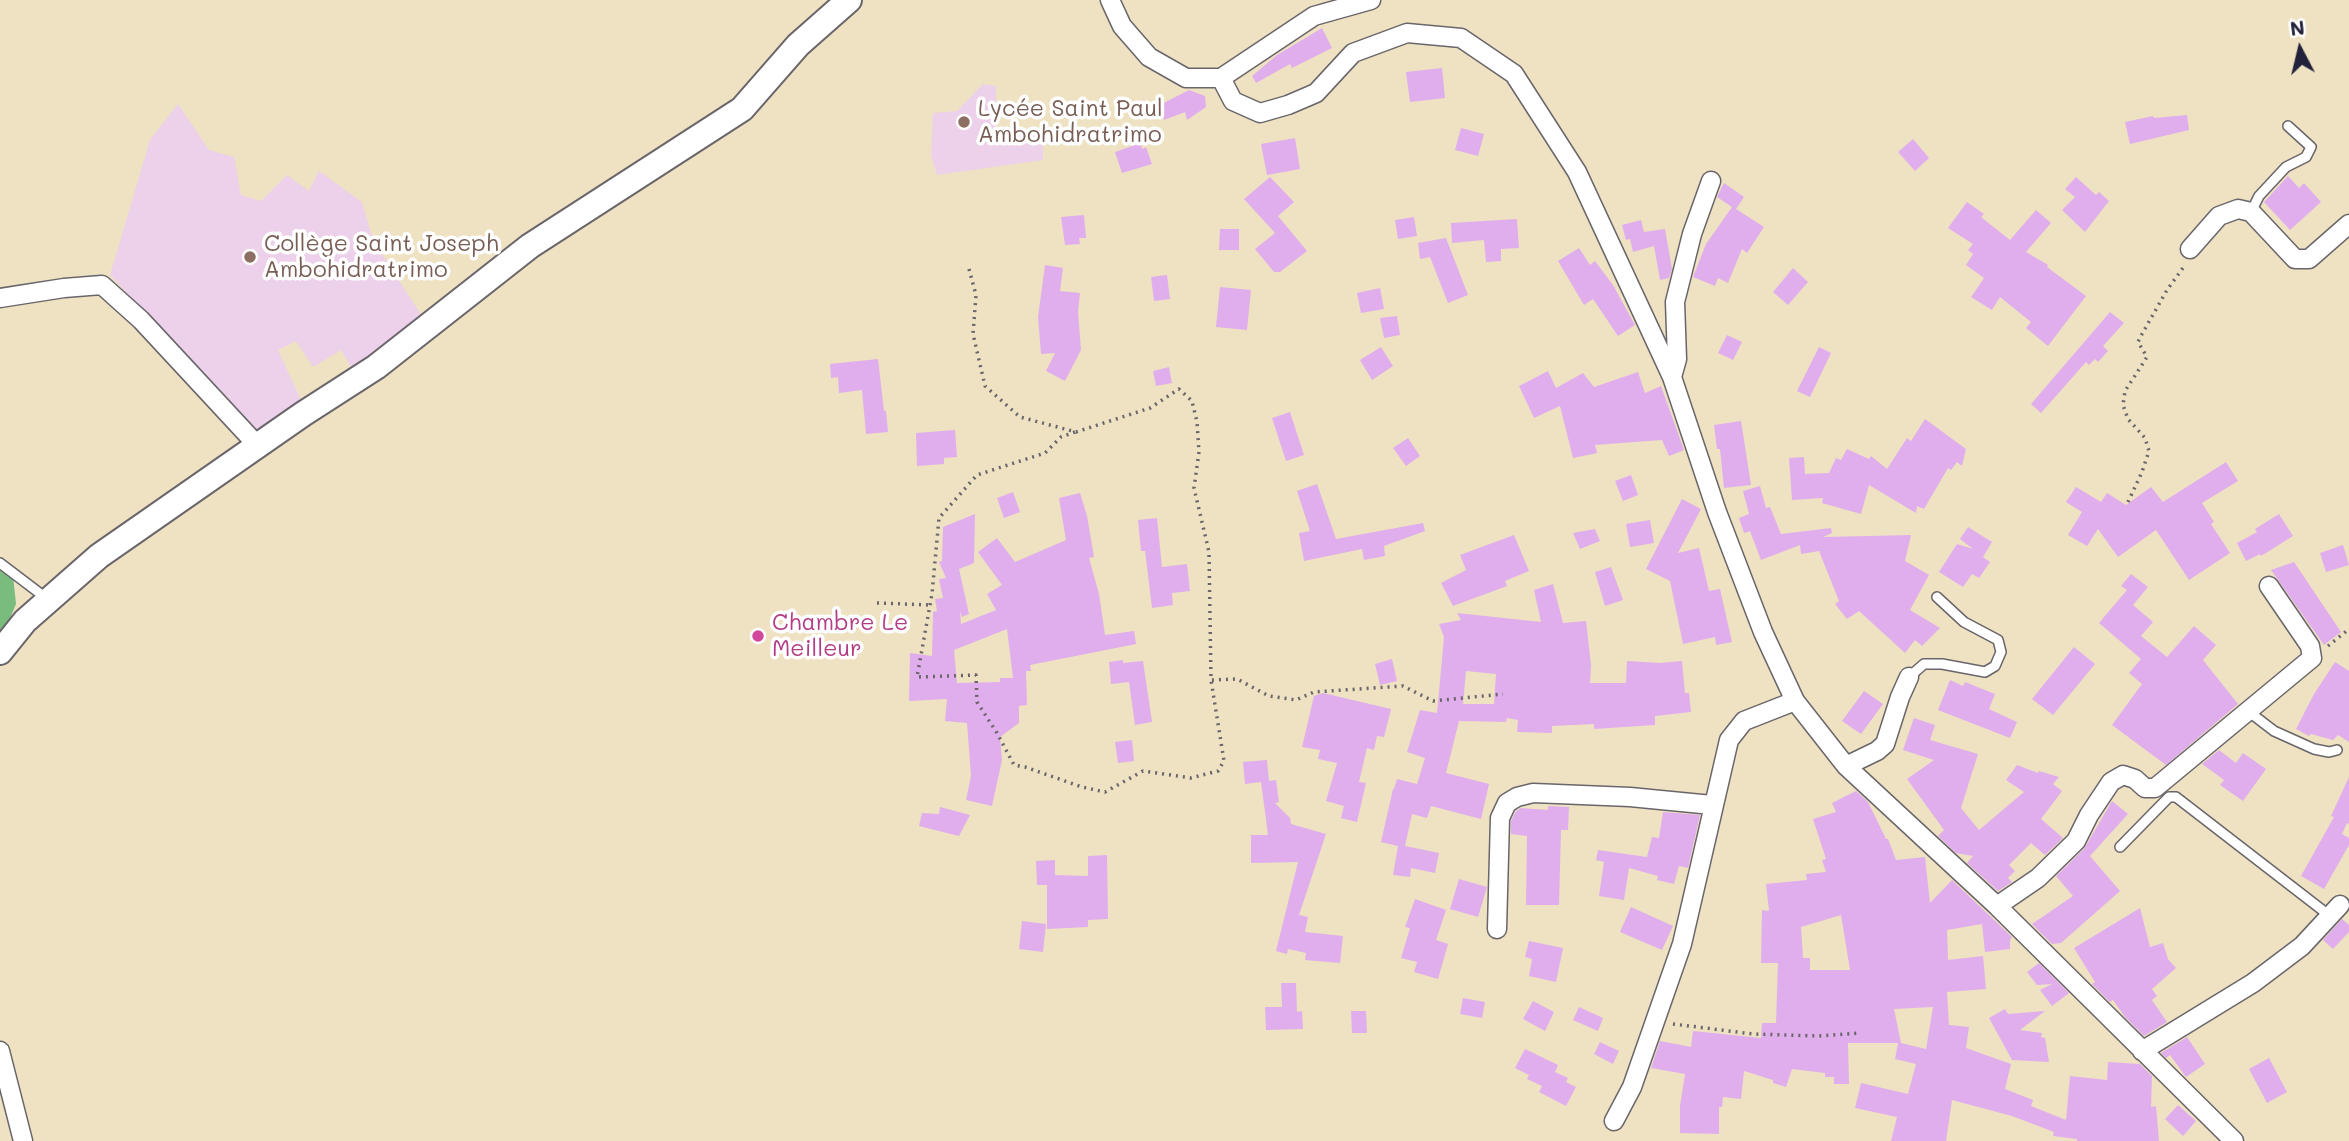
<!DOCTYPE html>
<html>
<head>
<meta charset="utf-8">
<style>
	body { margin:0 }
	#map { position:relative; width:2349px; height:1141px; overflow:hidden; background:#eee2c2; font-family:Mali,sans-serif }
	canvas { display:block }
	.north { position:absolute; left:2265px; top:14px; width:70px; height:70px; -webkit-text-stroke:5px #fff; paint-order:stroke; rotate:353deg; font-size:19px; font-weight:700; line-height:28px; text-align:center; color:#22223b }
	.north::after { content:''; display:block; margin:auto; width:24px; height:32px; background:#22223b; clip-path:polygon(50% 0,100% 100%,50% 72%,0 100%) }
</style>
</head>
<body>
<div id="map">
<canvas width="2349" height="1141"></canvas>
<div class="north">N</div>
</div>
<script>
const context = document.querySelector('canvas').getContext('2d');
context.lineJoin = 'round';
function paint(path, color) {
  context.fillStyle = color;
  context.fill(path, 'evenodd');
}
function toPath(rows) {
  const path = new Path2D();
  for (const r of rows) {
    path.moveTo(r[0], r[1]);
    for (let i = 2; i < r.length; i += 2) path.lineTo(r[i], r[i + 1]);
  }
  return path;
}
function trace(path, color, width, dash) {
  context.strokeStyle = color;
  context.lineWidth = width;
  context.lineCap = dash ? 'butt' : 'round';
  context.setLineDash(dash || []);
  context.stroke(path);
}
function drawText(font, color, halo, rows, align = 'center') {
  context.font = font + ' Mali,sans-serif';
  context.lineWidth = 7;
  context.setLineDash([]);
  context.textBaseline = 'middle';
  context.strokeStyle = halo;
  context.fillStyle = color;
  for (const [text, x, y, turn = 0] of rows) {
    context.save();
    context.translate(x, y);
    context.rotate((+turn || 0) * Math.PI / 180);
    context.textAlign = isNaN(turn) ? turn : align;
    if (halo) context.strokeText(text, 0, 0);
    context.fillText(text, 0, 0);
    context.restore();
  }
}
const built = toPath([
	[983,84,996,86,996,131,1043,130,1043,160,937,175,931,155,933,113,957,111],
	[178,104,209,150,234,157,241,195,261,201,287,175,309,191,319,171,362,202,373,240,427,324,356,376,341,350,313,367,296,341,278,350,304,407,260,436,110,275,150,140]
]);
const forest = toPath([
	[0,566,12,566,16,604,0,642]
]);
const building = toPath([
	[1322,28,1332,48,1292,68,1290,64,1256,83,1252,76,1277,55],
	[1442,68,1445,98,1410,102,1406,72],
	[1189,90,1205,96,1206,107,1187,120,1185,112,1164,120,1160,105],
	[2187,115,2189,130,2130,144,2125,122,2153,116,2154,118],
	[1461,128,1484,134,1478,156,1455,150],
	[1295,138,1300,169,1267,175,1261,144],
	[1913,139,1929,158,1915,171,1898,152],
	[1141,143,1142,149,1146,147,1152,164,1122,173,1115,152],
	[2288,176,2299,188,2304,183,2321,202,2290,230,2264,202],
	[1270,177,1294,202,1278,216,1307,251,1280,272,1274,272,1255,249,1275,233,1244,199],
	[2076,177,2096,195,2099,192,2109,201,2085,232,2062,210,2075,197,2065,189],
	[1724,183,1744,197,1736,209,1764,227,1747,253,1742,249,1728,283,1718,278,1715,286,1693,277,1706,244,1732,207,1717,197],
	[1967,202,1984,214,1981,217,2010,240,2036,210,2051,223,2026,252,2048,265,2047,267,2086,296,2048,346,2026,328,2031,322,2000,297,1992,310,1971,297,1984,278,1966,265,1973,254,1968,250,1973,244,1948,228],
	[1084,215,1086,238,1079,238,1080,244,1065,245,1061,217],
	[1414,217,1417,236,1398,239,1395,220],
	[1517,219,1519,248,1501,249,1501,261,1486,262,1484,240,1452,243,1451,223],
	[1641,220,1644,232,1665,229,1672,269,1669,278,1660,280,1654,246,1633,252,1630,239,1626,240,1622,225],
	[1220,229,1239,229,1239,250,1219,250],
	[1446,238,1468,295,1448,303,1430,257,1420,259,1418,243],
	[1579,248,1590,265,1595,261,1613,285,1635,325,1618,336,1593,299,1584,305,1558,261],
	[1045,265,1063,268,1060,291,1080,293,1078,312,1081,350,1065,381,1046,371,1055,353,1041,354,1038,317],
	[1793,268,1808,282,1788,305,1773,292],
	[1167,275,1170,299,1154,301,1151,277],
	[1220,287,1251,290,1247,330,1216,327],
	[1380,288,1384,309,1361,313,1357,293],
	[2110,312,2124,323,2103,346,2108,351,2098,362,2095,359,2089,365,2086,362,2041,413,2031,404],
	[1397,316,1400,335,1384,338,1380,318],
	[1727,335,1742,342,1733,360,1718,353],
	[1381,347,1393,366,1372,380,1360,360],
	[1819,347,1831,353,1810,397,1797,391],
	[878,359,884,411,886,411,888,432,866,434,862,390,839,393,838,377,831,378,830,364],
	[1169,367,1172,383,1156,386,1153,371],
	[1548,371,1556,388,1583,373,1594,387,1638,372,1645,393,1661,386,1684,450,1669,456,1662,440,1595,445,1597,453,1573,458,1560,406,1534,418,1519,386],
	[1290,412,1304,455,1286,461,1272,418],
	[1925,419,1966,449,1962,466,1957,462,1951,470,1948,468,1924,509,1917,506,1916,513,1869,485,1861,514,1822,503,1823,498,1792,500,1789,458,1804,457,1805,474,1829,473,1836,458,1841,460,1847,449,1869,459,1871,456,1887,469,1907,438,1911,441],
	[1741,421,1751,485,1724,488,1720,449,1717,449,1714,425],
	[955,430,957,457,944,458,944,464,917,466,916,433],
	[1408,438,1420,456,1406,466,1393,448],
	[2226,462,2238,481,2202,503,2214,522,2211,524,2230,553,2189,580,2156,530,2118,557,2098,529,2087,546,2068,535,2082,512,2066,502,2076,487,2101,502,2107,493,2126,505,2151,487,2163,502],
	[1631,475,1638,495,1623,501,1615,481],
	[1317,484,1336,539,1423,523,1425,531,1384,546,1385,556,1364,560,1362,549,1304,561,1299,533,1310,531,1297,491],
	[1760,486,1766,508,1770,507,1781,534,1831,528,1832,533,1823,537,1911,535,1905,561,1929,575,1910,610,1940,628,1922,646,1915,640,1905,653,1859,611,1847,619,1835,604,1839,601,1819,551,1801,554,1800,545,1761,560,1750,531,1744,533,1739,518,1749,514,1743,491],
	[1013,492,1020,512,1004,518,997,498],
	[1080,493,1087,516,1094,557,1089,558,1099,594,1105,635,1134,631,1136,644,1030,665,1031,671,1026,671,1027,705,1019,706,1019,723,1000,737,1002,760,992,806,966,800,971,776,967,723,945,721,947,699,909,701,910,653,932,656,933,612,937,611,935,599,943,598,939,579,946,578,939,562,942,561,943,527,975,514,974,563,959,569,969,614,962,617,960,611,961,624,996,610,987,594,1002,585,978,552,997,538,1015,562,1066,540,1059,498],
	[1007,629,1013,678,1000,678,1000,682,957,683,954,650],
	[1682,499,1701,509,1678,553,1699,548,1709,591,1720,589,1732,642,1716,645,1715,637,1683,644,1670,581,1646,569],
	[2279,514,2293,536,2261,556,2260,554,2246,561,2237,543,2257,532,2255,529],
	[1157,518,1162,567,1187,564,1190,591,1172,593,1173,605,1152,608,1145,551,1141,551,1138,520],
	[1650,520,1654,543,1630,547,1626,524],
	[1968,527,1992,542,1983,557,1990,562,1979,578,1972,574,1963,587,1939,572,1957,544,1973,549,1960,539],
	[1595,529,1600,541,1580,549,1573,533],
	[1514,535,1529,571,1505,581,1507,586,1453,606,1441,583,1466,570,1460,555],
	[2343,545,2349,565,2326,572,2320,553],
	[2294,562,2341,632,2324,645,2271,570],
	[1611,567,1623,600,1605,606,1595,572],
	[2131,574,2148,587,2133,605,2153,622,2141,636,2167,657,2194,626,2216,645,2203,660,2238,704,2166,765,2112,725,2142,684,2129,673,2141,659,2099,623,2127,590,2121,586],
	[1553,584,1563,623,1586,621,1591,665,1590,683,1626,683,1627,661,1660,663,1682,661,1685,693,1689,693,1691,712,1655,716,1655,725,1594,729,1594,724,1552,726,1552,733,1517,732,1518,720,1507,718,1506,722,1459,721,1446,773,1489,784,1481,819,1431,806,1427,818,1412,814,1405,846,1439,853,1435,873,1411,868,1410,877,1393,875,1398,846,1381,842,1393,789,1394,789,1397,779,1417,784,1425,758,1407,752,1420,710,1437,713,1444,637,1439,624,1461,620,1457,613,1541,622,1534,590],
	[1466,671,1496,674,1494,704,1463,704],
	[2074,647,2095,664,2053,715,2032,699],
	[1392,659,1397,681,1380,685,1375,664],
	[1123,660,1123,663,1143,661,1152,722,1135,725,1129,682,1111,684,1109,662],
	[2335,662,2349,671,2349,742,2338,735,2333,740,2311,734,2309,736,2296,729,2314,694],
	[1950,680,1963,686,1965,682,1995,694,1989,709,2017,722,2010,738,1938,710],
	[1864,691,1883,704,1861,734,1842,721],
	[1323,693,1391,709,1384,737,1377,736,1374,750,1367,748,1359,782,1366,783,1357,822,1341,818,1344,806,1326,801,1337,763,1318,759,1320,750,1302,747,1314,696],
	[1914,718,1935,725,1930,740,1978,754,1961,808,1979,830,2024,792,2006,780,2017,765,2038,773,2039,771,2059,777,2053,784,2062,791,2041,819,2063,838,2045,855,2031,843,2009,865,2015,871,2008,878,2012,882,1998,891,1967,863,1973,856,1956,853,1938,836,1944,830,1907,779,1934,760,1903,750],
	[1132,740,1134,761,1118,763,1115,742],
	[2219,750,2236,763,2243,753,2266,769,2243,801,2220,785,2224,780,2202,764],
	[1267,760,1269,781,1276,780,1279,802,1275,803,1290,818,1291,824,1326,834,1299,915,1308,917,1305,932,1343,936,1340,963,1305,960,1306,953,1288,949,1287,954,1276,951,1298,862,1251,863,1251,835,1268,835,1261,782,1245,784,1243,762],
	[2349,777,2349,824,2347,823,2342,834,2349,838,2349,845,2324,889,2301,876,2334,817,2331,816],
	[1856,791,1868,802,1886,839,1888,839,1896,860,1925,857,1930,903,1952,880,2012,937,2010,940,2010,949,1985,952,1982,924,1947,930,1948,960,1983,956,1986,989,1947,992,1949,1025,1969,1027,1966,1048,2011,1064,2005,1089,2033,1100,2031,1106,2066,1120,2070,1076,2107,1080,2108,1062,2140,1064,2152,1076,2151,1107,2156,1106,2159,1141,2077,1141,2077,1139,2053,1136,2054,1132,2012,1116,1952,1100,1946,1141,1891,1141,1897,1117,1855,1108,1861,1083,1908,1094,1916,1064,1895,1059,1898,1043,1848,1043,1849,1084,1834,1084,1834,1077,1825,1077,1825,1073,1792,1069,1786,1087,1773,1083,1773,1080,1744,1071,1741,1099,1723,1097,1722,1107,1719,1107,1719,1134,1680,1133,1680,1106,1685,1074,1651,1068,1660,1041,1691,1047,1693,1031,1761,1038,1762,1023,1776,1023,1778,963,1761,963,1762,910,1769,911,1766,884,1807,880,1806,874,1826,872,1822,860,1826,859,1813,819,1836,812,1832,803],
	[1841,915,1850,970,1810,970,1810,958,1803,958,1801,927],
	[1933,1007,1926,1049,1901,1043,1894,1009],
	[2112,801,2128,814,2090,856,2120,891,2061,943,2052,944,2032,924,2073,896,2056,876,2084,849],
	[1548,806,1569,807,1568,830,1561,830,1559,905,1526,905,1527,836,1511,834,1511,821,1516,811,1521,808,1548,810],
	[940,807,970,815,959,836,919,826,922,813,939,814],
	[1663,812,1700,815,1688,868,1679,866,1674,884,1657,880,1658,876,1629,868,1624,900,1599,896,1604,862,1596,860,1598,850,1647,857,1652,837,1659,838],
	[1107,855,1108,919,1088,920,1088,927,1047,929,1047,885,1037,885,1036,861,1055,860,1055,875,1088,876,1088,856],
	[1459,879,1487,887,1478,917,1450,909],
	[1415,899,1446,910,1436,940,1448,944,1438,979,1414,972,1417,962,1401,958,1410,928,1405,927],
	[1631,907,1673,926,1662,950,1620,932],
	[2140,908,2150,947,2163,943,2168,959,2176,968,2152,989,2157,996,2152,1000,2167,1022,2144,1036,2125,1017,2113,1000,2110,1002,2092,984,2095,982,2074,948],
	[2342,919,2349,925,2349,932,2333,949,2323,940],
	[1022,921,1046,924,1043,952,1019,949],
	[1529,941,1563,948,1556,982,1529,976,1532,959,1525,957],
	[2039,963,2069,993,2052,1006,2040,990,2052,984,2037,985,2027,972],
	[1281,983,1296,983,1297,1012,1302,1011,1303,1029,1266,1030,1265,1007,1282,1007],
	[1463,998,1485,1002,1482,1018,1460,1014],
	[1533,1001,1554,1012,1545,1031,1523,1019],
	[1579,1007,1603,1018,1598,1031,1573,1020],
	[2005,1009,2008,1014,2045,1011,2020,1030,2042,1033,2041,1037,2045,1038,2049,1062,2012,1060,1989,1018],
	[1351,1011,1366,1011,1367,1033,1352,1033],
	[2187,1037,2205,1064,2186,1077,2170,1055,2166,1058,2161,1053],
	[1600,1042,1619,1051,1613,1064,1594,1054],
	[1525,1049,1558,1065,1555,1072,1568,1078,1566,1082,1576,1087,1566,1106,1539,1092,1542,1086,1527,1079,1529,1075,1515,1068],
	[2269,1058,2287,1092,2267,1103,2249,1069],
	[2178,1105,2196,1121,2183,1136,2165,1119]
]);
const path = toPath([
	[969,269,976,295,973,334,985,386,1020,417,1076,432,1150,408,1179,389,1192,401,1197,422,1199,452,1194,488,1209,552,1211,680,1237,679,1269,696,1296,700,1314,692,1403,686,1433,701,1503,694],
	[1075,432,1061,437,1045,453,977,475,939,518,932,594,917,677,976,675,977,702,997,733,1014,765,1025,767,1082,787,1105,792,1143,771,1191,778,1218,771,1224,761,1211,680],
	[2128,502,2142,472,2149,451,2145,438,2128,419,2123,405,2125,391,2147,357,2138,342,2142,334,2167,290,2185,265],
	[877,603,930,605],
	[2328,646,2349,629],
	[1673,1024,1753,1034,1819,1036,1860,1033]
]);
const lane = toPath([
	[2251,212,2259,196,2286,167,2306,157,2311,147,2288,126],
	[0,563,46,598],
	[1909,677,1924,664,1942,664,1985,672,1995,666,2001,652,1998,640,1964,622,1937,597],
	[2248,711,2274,731,2314,749,2329,752,2337,750],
	[2120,847,2169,797,2176,797,2330,916]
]);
const street = toPath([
	[1110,0,1122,26,1149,57,1186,78,1221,78,1314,16,1371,0],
	[1221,78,1233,101,1260,113,1288,105,1316,93,1353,53,1407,33,1461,38,1514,74,1577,172,1672,377,1717,512,1763,632,1795,701,1846,766,1997,906,2234,1141],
	[2190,249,2219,216,2238,209,2251,212,2295,259,2309,259,2349,224],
	[0,298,64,288,102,285,141,320,258,446],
	[1672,377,1677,359,1675,302,1692,234,1711,181],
	[1846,766,1877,751,1885,744,1900,697,1909,677],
	[1997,906,2038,878,2076,841,2089,815,2111,782,2123,775,2135,779,2145,788,2155,788,2312,658,2310,646,2269,586],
	[1497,929,1500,818,1507,803,1517,797,1533,793,1630,797,1712,805],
	[0,1051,23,1141],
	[2142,1051,2253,983,2302,946,2340,905],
	[1614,1121,1632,1087,1682,944,1729,740,1744,721,1795,701]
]);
const secondary = toPath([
	[0,652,25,621,99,556,303,414,376,367,530,246,742,109,798,45,849,0]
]);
const markers = [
	[964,122,7,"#8d6e63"],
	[250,257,7,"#8d6e63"],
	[758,636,7,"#d1479c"]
];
const educationNames = [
	["Lycée Saint Paul",978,109],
	["Ambohidratrimo",978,135],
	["Collège Saint Joseph",264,244],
	["Ambohidratrimo",264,270]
];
const hotelNames = [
	["Chambre Le",772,623],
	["Meilleur",772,649]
];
paint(built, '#edd0e9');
paint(forest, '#79bc7e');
paint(building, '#e0aeec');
trace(lane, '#69656a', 12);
trace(street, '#69656a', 21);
trace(secondary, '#69656a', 28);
trace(path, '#69656a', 3.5, [2, 5]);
trace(lane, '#fff', 9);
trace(street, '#fff', 18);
trace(secondary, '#fff', 24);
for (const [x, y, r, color] of markers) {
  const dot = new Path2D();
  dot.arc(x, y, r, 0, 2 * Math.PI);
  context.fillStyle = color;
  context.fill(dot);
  trace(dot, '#fff', 2.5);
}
drawText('23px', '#785e54', '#fff', educationNames, 'left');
drawText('23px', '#b23c85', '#fff', hotelNames, 'left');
</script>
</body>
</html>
